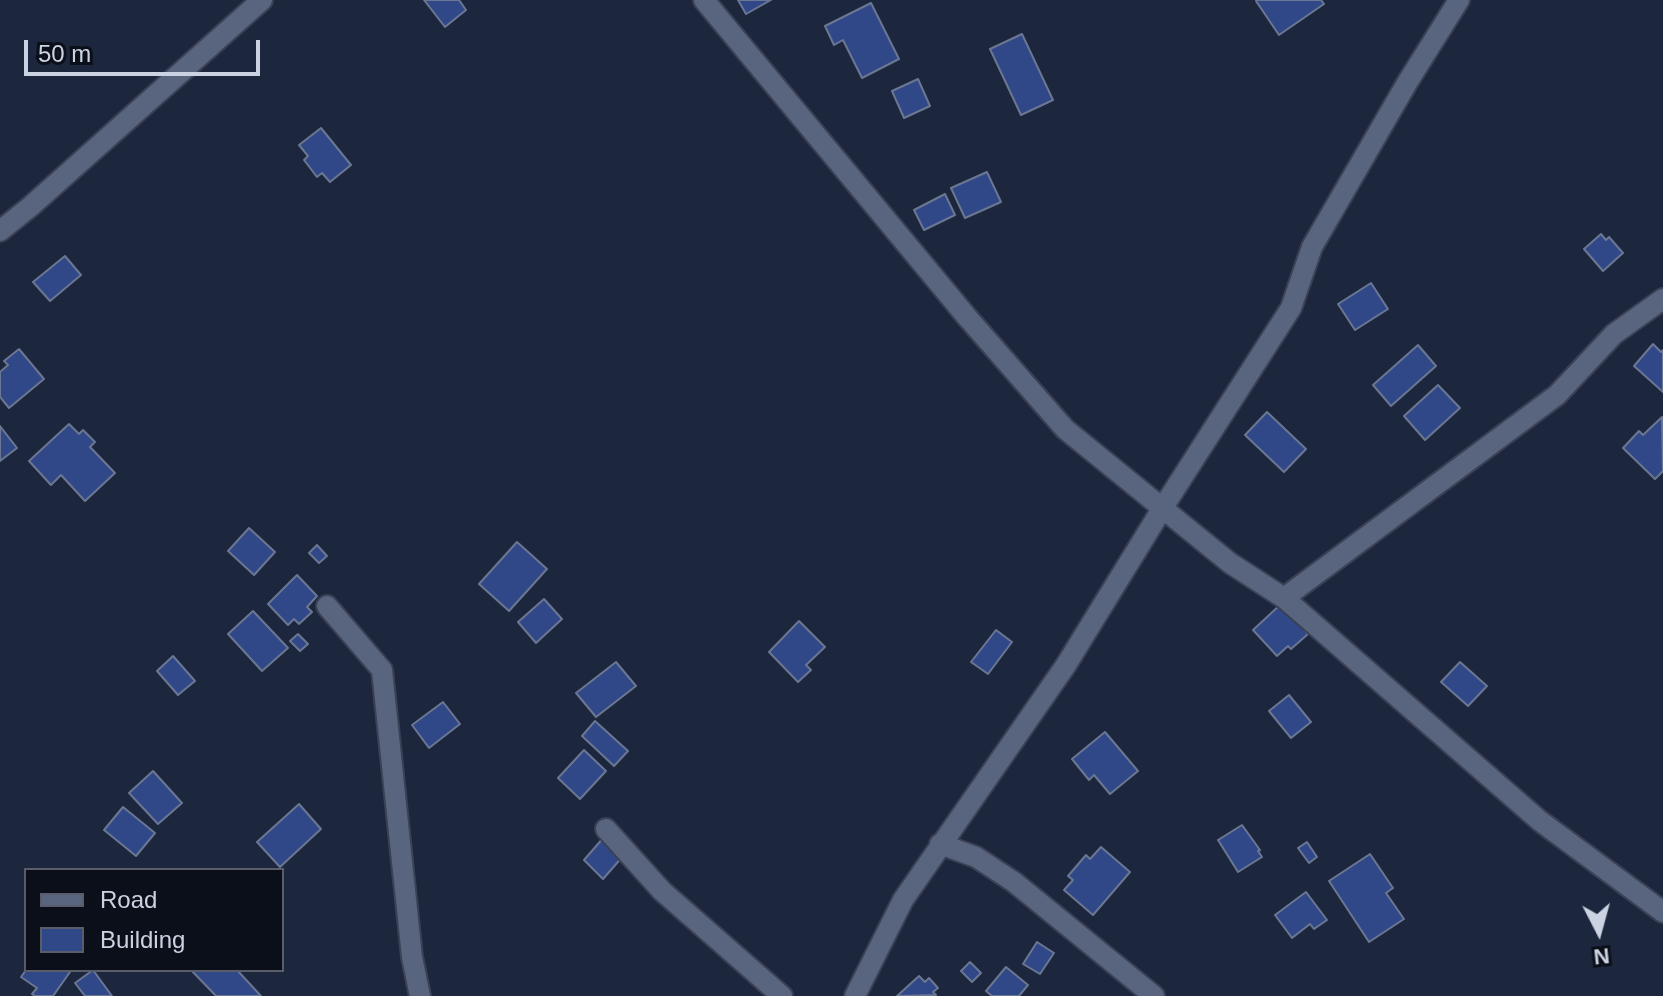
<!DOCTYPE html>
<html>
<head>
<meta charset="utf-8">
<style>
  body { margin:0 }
  #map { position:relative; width:1663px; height:996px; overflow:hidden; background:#1c263c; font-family:Helvetica,sans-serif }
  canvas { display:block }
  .legend { position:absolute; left:24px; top:868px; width:260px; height:104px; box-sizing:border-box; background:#0b0f19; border:2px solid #585d69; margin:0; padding:10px 14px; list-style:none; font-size:24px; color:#cbd2e2 }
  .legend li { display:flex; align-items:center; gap:16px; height:40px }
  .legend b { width:40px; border:2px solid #585d69 }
  .north { position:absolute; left:1559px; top:892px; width:80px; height:80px; -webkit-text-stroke:6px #0b0f19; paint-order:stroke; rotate:174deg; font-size:22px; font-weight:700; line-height:32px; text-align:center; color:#cbd2e2 }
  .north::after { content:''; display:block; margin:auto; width:28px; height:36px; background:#cbd2e2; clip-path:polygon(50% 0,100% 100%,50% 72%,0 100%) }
  .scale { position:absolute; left:24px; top:40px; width:236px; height:36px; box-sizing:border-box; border:4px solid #cbd2e2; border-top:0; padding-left:10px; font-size:24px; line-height:28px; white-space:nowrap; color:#cbd2e2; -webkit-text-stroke:6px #0b0f19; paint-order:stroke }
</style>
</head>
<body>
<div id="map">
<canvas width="1663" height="996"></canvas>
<ul class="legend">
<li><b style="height:10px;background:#59647f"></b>Road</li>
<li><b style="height:22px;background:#304888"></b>Building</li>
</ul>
<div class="north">N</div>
<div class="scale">50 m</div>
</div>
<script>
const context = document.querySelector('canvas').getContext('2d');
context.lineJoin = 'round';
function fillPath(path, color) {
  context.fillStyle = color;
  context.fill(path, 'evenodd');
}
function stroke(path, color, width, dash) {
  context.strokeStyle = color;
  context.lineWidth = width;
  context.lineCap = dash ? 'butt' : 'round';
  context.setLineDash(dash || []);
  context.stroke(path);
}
const building = new Path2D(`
  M 424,0 L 459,0 L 466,10 L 445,27 Z
  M 738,0 L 771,0 L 746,14 Z
  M 1257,0 L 1321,0 L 1324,4 L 1279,35 L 1256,1 Z
  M 871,3 L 899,59 L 862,78 L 843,40 L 834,45 L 825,26 Z
  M 1022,34 L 1053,100 L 1021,115 L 990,49 Z
  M 918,79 L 930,106 L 904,118 L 892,91 Z
  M 321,128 L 351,165 L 330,182 L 322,173 L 317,177 L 304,160 L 308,156 L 299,145 Z
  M 987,172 L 1001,202 L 965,218 L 951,188 Z
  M 945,194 L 955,215 L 924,230 L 914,210 Z
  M 1601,234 L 1606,240 L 1609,237 L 1623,253 L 1603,271 L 1584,249 Z
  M 65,256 L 81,275 L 50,301 L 33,282 Z
  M 1371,283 L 1388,309 L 1355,330 L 1338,304 Z
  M 1653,344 L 1661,352 L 1663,350 L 1663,392 L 1634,366 Z
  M 1418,345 L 1436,366 L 1391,406 L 1373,385 Z
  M 19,349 L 44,379 L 9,408 L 0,397 L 0,372 L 8,365 L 4,361 Z
  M 1438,385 L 1460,408 L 1425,440 L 1404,416 Z
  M 1267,412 L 1306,449 L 1284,472 L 1245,435 Z
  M 1662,417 L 1663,471 L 1655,479 L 1623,448 L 1639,431 L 1643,435 Z
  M 69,424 L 79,434 L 83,430 L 95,442 L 90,447 L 115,473 L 85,501 L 61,475 L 51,485 L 29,461 Z
  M 0,426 L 17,448 L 0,461 Z
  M 249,528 L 275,552 L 254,575 L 228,551 Z
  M 517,542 L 547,569 L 509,611 L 479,584 Z
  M 317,545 L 327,556 L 319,563 L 309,553 Z
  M 297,575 L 317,596 L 307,607 L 312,612 L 299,624 L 294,619 L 288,625 L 268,604 Z
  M 544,599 L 562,619 L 536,643 L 518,622 Z
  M 1281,604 L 1308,634 L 1291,649 L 1288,646 L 1277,656 L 1253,630 Z
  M 253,611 L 288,648 L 262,671 L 228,634 Z
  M 799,621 L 825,647 L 806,665 L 811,670 L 798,682 L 769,652 Z
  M 996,630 L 1012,642 L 988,674 L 971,662 Z
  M 298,634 L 308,644 L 300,651 L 290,641 Z
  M 173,656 L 195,681 L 178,695 L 157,671 Z
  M 616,662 L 636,686 L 596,717 L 576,693 Z
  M 1460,662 L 1487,686 L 1468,706 L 1441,682 Z
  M 1289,695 L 1311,722 L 1291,738 L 1269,711 Z
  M 443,702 L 460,724 L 429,748 L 412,725 Z
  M 595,721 L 628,751 L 614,766 L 582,736 Z
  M 1105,732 L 1138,771 L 1110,794 L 1094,775 L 1089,780 L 1072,759 Z
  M 584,750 L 606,771 L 580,799 L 558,778 Z
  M 153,771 L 182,803 L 158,824 L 129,793 Z
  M 299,804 L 321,829 L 280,867 L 257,842 Z
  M 123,807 L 155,833 L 136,856 L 104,830 Z
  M 1242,825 L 1260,850 L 1258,851 L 1262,857 L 1238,872 L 1218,840 Z
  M 604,837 L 624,855 L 603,879 L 584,860 Z
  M 1307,842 L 1317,857 L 1309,863 L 1298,848 Z
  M 1101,847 L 1130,872 L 1093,915 L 1064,890 L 1073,880 L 1068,876 L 1086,855 L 1090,859 Z
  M 1370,854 L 1393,888 L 1386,893 L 1404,919 L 1369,942 L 1329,881 Z
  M 1306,892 L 1327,920 L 1314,929 L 1310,924 L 1292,938 L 1275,915 Z
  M 1037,942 L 1054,953 L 1040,974 L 1023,964 Z
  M 970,962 L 981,973 L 972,982 L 961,971 Z
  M 1006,967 L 1028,985 L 1019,996 L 992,996 L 986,991 Z
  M 26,970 L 67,970 L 70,972 L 53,996 L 35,996 L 32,994 L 37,988 L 21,977 Z
  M 93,970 L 112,996 L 85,996 L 75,983 Z
  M 191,970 L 237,970 L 261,996 L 216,996 Z
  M 919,976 L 925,982 L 929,978 L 938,988 L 933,992 L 936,995 L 897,996 Z`);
const minor = new Path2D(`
  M 704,0 L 967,317 L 1065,429 L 1230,563 L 1284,598 L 1540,821 L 1663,912
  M 0,231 L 31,206 L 262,0
  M 1284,598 L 1557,395 L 1614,334 L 1663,299
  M 327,606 L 382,670 L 412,957 L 420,996
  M 606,829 L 662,891 L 782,996
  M 940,844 L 976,857 L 1014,882 L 1154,996
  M 855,996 L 903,900 L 1066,665 L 1162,509 L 1291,308 L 1312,247 L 1407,83 L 1459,0`);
fillPath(building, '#304888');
stroke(building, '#6b7792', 2);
stroke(minor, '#3a4155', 24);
stroke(minor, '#59647f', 20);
</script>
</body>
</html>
